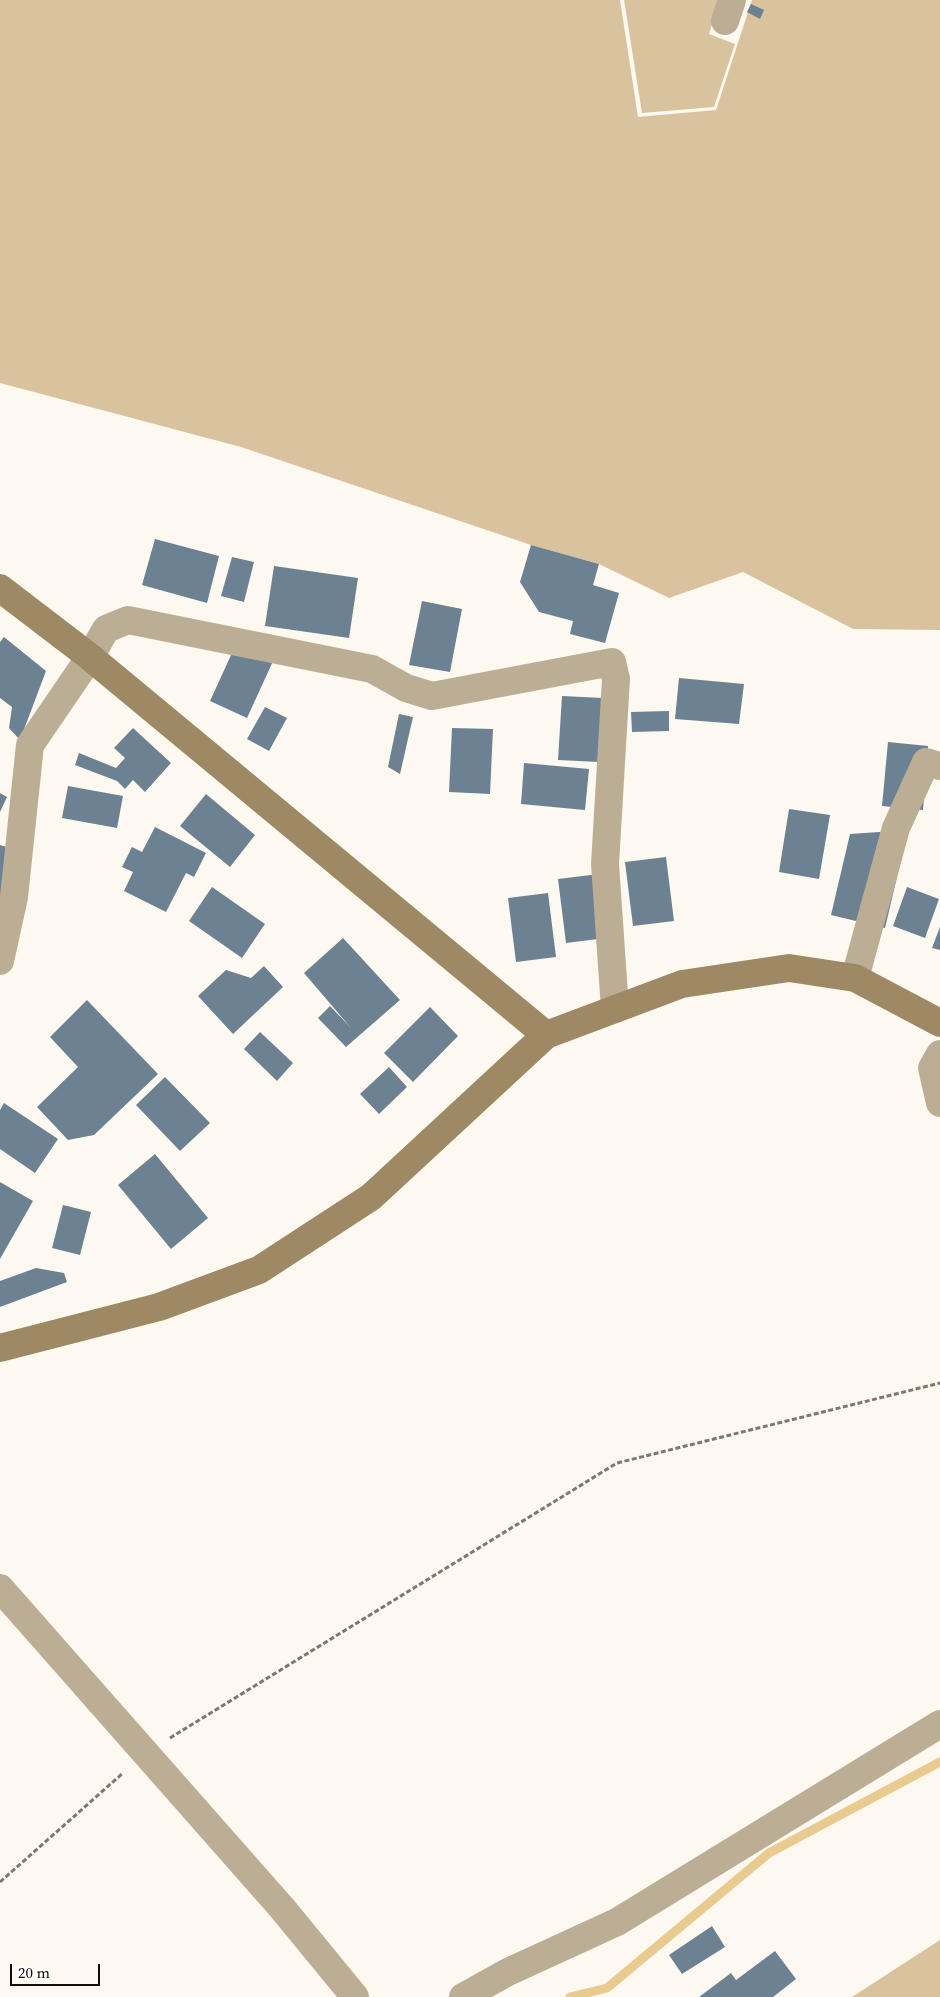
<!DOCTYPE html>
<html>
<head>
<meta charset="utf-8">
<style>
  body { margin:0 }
  #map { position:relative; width:940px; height:1997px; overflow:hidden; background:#fef9f0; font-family:"Source Serif 4",serif }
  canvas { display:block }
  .scale { position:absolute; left:10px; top:1964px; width:90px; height:22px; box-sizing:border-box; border:2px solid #110d06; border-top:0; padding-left:6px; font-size:15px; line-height:18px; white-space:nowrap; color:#110d06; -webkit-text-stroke:4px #fff; paint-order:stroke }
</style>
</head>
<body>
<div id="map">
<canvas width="940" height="1997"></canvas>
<div class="scale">20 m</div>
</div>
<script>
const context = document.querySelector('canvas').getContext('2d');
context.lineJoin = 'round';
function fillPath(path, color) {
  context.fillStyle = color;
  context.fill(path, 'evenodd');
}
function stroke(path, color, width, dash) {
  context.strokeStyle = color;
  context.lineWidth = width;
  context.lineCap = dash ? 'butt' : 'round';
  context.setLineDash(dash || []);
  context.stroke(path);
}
const green = new Path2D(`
  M 0,0 L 620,0 L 638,117 L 716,110 L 752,0 L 940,0 L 940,630 L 853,629 L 743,572 L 669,598 L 599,564 L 531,545 L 241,447 L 0,383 Z
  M 624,0 L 720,0 L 709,34 L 735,44 L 714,107 L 642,113 Z
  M 940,1940 L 940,1997 L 852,1997 Z`);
const stream = new Path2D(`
  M 570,1997 L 607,1988 L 769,1853 L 940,1762`);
const building = new Path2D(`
  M 751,4 L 764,10 L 760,19 L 747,12 Z
  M 155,539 L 219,556 L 207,603 L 142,585 Z
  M 531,545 L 599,564 L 593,585 L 619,593 L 605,643 L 570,634 L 573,621 L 539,612 L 520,582 Z
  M 232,557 L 254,562 L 244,602 L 221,596 Z
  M 274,566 L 358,578 L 349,638 L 265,626 Z
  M 422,601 L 462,609 L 450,672 L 409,665 Z
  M 4,637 L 46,671 L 20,740 L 9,728 L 12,707 L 0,698 L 0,642 Z
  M 237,642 L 274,659 L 247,718 L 210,701 Z
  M 679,678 L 744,684 L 739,724 L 675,719 Z
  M 562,696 L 603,698 L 599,762 L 558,760 Z
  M 265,707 L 287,718 L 269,751 L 247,739 Z
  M 669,711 L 669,731 L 632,732 L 631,712 Z
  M 399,714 L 413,717 L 400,774 L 388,767 Z
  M 133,728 L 171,763 L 145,792 L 133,780 L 125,789 L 117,781 L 75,765 L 79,753 L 116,768 L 125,758 L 114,748 Z
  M 452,728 L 493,729 L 490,794 L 449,792 Z
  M 888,742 L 928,746 L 923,810 L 882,806 Z
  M 524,763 L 589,769 L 585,810 L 521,804 Z
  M 68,786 L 123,796 L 117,828 L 62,818 Z
  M 0,793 L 7,797 L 0,812 Z
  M 206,794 L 255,835 L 230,867 L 180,826 Z
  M 789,809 L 830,815 L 819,879 L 779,872 Z
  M 155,827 L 206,853 L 194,877 L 186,873 L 166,912 L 124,891 L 133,872 L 122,867 L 132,847 L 142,852 Z
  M 908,830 L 885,928 L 831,915 L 850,834 Z
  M 0,845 L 20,851 L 5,896 L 0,895 Z
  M 666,857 L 674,921 L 633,926 L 625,862 Z
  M 599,874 L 606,938 L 566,943 L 558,879 Z
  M 212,887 L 265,924 L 242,958 L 189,921 Z
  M 907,887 L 939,899 L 925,938 L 893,926 Z
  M 548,893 L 556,957 L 516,962 L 508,898 Z
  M 940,927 L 940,950 L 932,948 Z
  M 343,938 L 400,1000 L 346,1047 L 318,1018 L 330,1006 L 351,1028 L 304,973 Z
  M 264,966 L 283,987 L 233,1034 L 198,996 L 226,970 L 251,978 Z
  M 87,1000 L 158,1074 L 94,1135 L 68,1140 L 37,1107 L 78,1067 L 50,1037 Z
  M 430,1007 L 458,1036 L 413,1082 L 384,1053 Z
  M 260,1032 L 293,1063 L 277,1081 L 244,1049 Z
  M 389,1067 L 407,1087 L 379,1114 L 360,1094 Z
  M 165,1077 L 210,1123 L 180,1151 L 136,1105 Z
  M 4,1103 L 58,1139 L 35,1173 L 0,1149 L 0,1110 Z
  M 155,1154 L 208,1218 L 171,1249 L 118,1185 Z
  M 0,1182 L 33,1201 L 0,1259 Z
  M 63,1205 L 91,1212 L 80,1255 L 52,1248 Z
  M 36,1268 L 64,1273 L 67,1282 L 0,1307 L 0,1281 Z
  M 712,1926 L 725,1947 L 682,1974 L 669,1955 Z
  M 775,1951 L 796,1979 L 773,1997 L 699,1997 L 731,1973 L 736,1980 Z`);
const path = new Path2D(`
  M 170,1738 L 617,1463 L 940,1383
  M 0,1882 L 123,1773`);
const street = new Path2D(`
  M 725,21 L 732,0
  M 0,961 L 14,897 L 30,745 L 90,657 L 106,629 L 128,620 L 372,669 L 406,688 L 432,696 L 612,662 L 616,679 L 605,864 L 615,1009
  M 855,978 L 896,828 L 926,762 L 940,766
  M 940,1054 L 932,1068 L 940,1103
  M 0,1588 L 282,1908 L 355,1997
  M 463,1997 L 508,1972 L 617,1922 L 940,1724`);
const secondary = new Path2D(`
  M 0,588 L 90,657 L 546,1035
  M 0,1348 L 159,1307 L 259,1270 L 371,1197 L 546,1035 L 682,984 L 789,968 L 855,978 L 940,1023`);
fillPath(green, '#d8c39e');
stroke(stream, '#e9ca8f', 9);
fillPath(building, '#6c8191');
stroke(path, '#7c776f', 3, [5, 2.5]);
stroke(street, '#bcae95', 28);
stroke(secondary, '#9d8964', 28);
</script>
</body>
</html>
